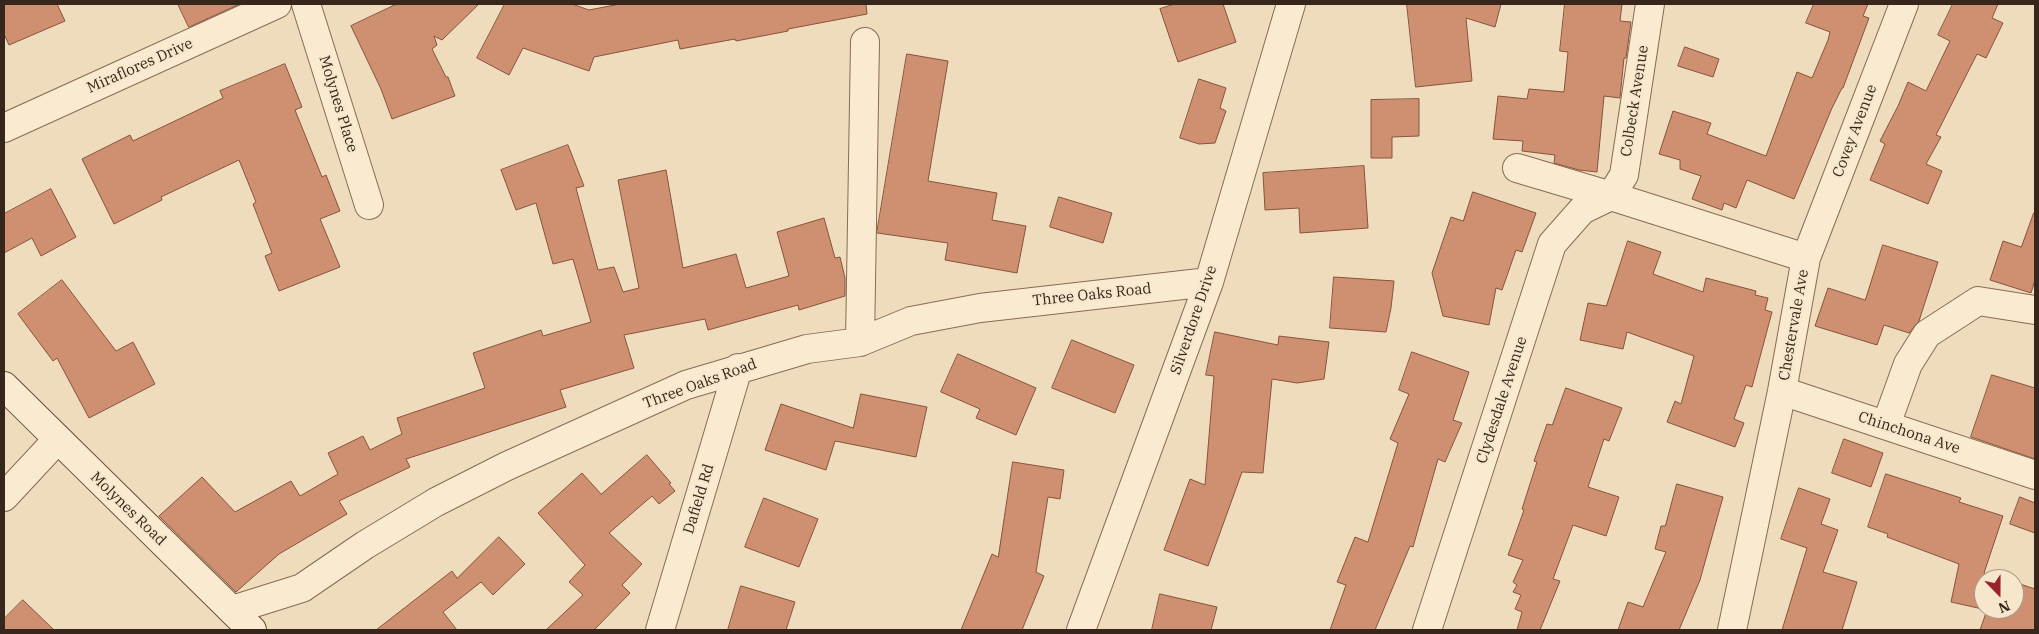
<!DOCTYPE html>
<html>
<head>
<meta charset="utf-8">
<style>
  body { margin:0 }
  #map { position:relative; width:2039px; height:634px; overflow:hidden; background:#efdcbc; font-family:"IBM Plex Serif",serif }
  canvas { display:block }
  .frame { position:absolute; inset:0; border:5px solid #36261b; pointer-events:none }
  .north { position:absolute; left:1974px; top:569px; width:50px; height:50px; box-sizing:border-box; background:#f6e7cc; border:1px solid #a99a85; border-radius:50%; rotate:158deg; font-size:14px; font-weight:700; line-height:20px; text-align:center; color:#36261b }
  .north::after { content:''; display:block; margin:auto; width:18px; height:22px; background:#98232d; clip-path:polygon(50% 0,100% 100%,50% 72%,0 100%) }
</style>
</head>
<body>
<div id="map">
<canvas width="2039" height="634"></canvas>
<div class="frame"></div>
<div class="north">N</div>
</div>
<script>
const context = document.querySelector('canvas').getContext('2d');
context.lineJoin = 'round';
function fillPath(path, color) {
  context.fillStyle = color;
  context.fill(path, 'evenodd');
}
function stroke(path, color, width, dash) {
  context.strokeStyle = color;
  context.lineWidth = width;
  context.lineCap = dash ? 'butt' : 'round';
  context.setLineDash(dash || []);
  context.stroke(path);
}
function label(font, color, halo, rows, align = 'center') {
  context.font = font + ' "IBM Plex Serif",serif';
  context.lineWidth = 4;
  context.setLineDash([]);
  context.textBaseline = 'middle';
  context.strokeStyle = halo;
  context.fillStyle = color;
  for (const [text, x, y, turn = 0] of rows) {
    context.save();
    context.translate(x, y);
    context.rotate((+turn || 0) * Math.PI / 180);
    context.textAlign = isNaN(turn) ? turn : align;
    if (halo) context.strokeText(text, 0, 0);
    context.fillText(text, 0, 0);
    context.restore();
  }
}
const building = new Path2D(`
  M 4,4 L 57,4 L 65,21 L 9,45 L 4,34 Z
  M 178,4 L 240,4 L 189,27 Z
  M 397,4 L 479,4 L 442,40 L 434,36 L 437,45 L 432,49 L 446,77 L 448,77 L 455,96 L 392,119 L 381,89 L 351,26 Z
  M 505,4 L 572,4 L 589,10 L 620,4 L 866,4 L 867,14 L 788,29 L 788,31 L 736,41 L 735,39 L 680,49 L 678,40 L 594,57 L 589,71 L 523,48 L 509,75 L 477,58 Z
  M 1175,4 L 1223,4 L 1236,42 L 1178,62 L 1160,9 Z
  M 1407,4 L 1501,4 L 1495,27 L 1466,18 L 1472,81 L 1416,87 Z
  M 1565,4 L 1622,4 L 1620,21 L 1631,22 L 1626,58 L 1624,58 L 1620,98 L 1604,96 L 1597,172 L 1579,170 L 1554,163 L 1555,155 L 1522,151 L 1523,141 L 1493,139 L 1498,96 L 1527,99 L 1529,89 L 1564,92 L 1568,52 L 1560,51 Z
  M 1814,4 L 1868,4 L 1863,16 L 1869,18 L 1843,88 L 1842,88 L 1832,108 L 1794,199 L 1747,180 L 1736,208 L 1724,203 L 1722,210 L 1692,199 L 1701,176 L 1680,169 L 1680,160 L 1659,154 L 1673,111 L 1711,123 L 1707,134 L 1766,156 L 1797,72 L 1812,78 L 1828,40 L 1830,32 L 1806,23 Z
  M 1953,4 L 1998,4 L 1992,18 L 2003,23 L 1986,58 L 1977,54 L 1936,135 L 1941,137 L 1926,164 L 1942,171 L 1928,204 L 1870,180 L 1885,144 L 1880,141 L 1898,106 L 1908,82 L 1926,91 L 1950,41 L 1938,35 Z
  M 1685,47 L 1719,59 L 1713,77 L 1678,66 Z
  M 907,54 L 948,61 L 928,181 L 997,193 L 992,220 L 1026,226 L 1017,273 L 945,260 L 948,243 L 877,233 Z
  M 285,64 L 302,107 L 295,110 L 322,177 L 326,175 L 340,211 L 320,219 L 340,267 L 279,291 L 265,256 L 272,253 L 253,204 L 256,202 L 239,160 L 161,197 L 162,200 L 114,224 L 82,159 L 130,135 L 133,141 L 223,98 L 220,91 Z
  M 1199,79 L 1226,88 L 1220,108 L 1226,111 L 1215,143 L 1199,144 L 1180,138 Z
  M 1419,99 L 1419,136 L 1392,137 L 1392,158 L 1371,158 L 1371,100 Z
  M 568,145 L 584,186 L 576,188 L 598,270 L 614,267 L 623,292 L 639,288 L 618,180 L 666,170 L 683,268 L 736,254 L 746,288 L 789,276 L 777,232 L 824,218 L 835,258 L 840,257 L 845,278 L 845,296 L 799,310 L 798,305 L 708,330 L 705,319 L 624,335 L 634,368 L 560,390 L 566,407 L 406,459 L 410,467 L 339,501 L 347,514 L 279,554 L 236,592 L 159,516 L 202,477 L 235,512 L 291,481 L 300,496 L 338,474 L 328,453 L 363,436 L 370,450 L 402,434 L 397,418 L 485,388 L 473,353 L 541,330 L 543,336 L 591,322 L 573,259 L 553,264 L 536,203 L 516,210 L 501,170 Z
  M 1364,166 L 1368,228 L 1300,233 L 1299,208 L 1265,210 L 1263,173 Z
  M 51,189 L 76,237 L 41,256 L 32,238 L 4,253 L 4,214 Z
  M 1473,192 L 1536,213 L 1522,252 L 1516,250 L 1502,290 L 1496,288 L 1489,325 L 1443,316 L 1432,273 L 1451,217 L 1463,221 Z
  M 1059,197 L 1112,213 L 1103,243 L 1050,227 Z
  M 2034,213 L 2035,213 L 2035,280 L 2031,293 L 1990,280 L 2003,241 L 2021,247 Z
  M 1628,241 L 1661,252 L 1653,274 L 1703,292 L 1706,278 L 1756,291 L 1755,295 L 1768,298 L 1765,310 L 1772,312 L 1752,387 L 1746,385 L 1734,419 L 1744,423 L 1735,447 L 1667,422 L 1675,401 L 1681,404 L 1694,356 L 1627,332 L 1623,349 L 1580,340 L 1588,303 L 1606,306 Z
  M 1883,245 L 1938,262 L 1919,321 L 1909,333 L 1884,325 L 1877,345 L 1815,326 L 1828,288 L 1865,300 Z
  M 1334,277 L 1394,281 L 1391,308 L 1386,332 L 1330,328 Z
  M 62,280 L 116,351 L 133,342 L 155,384 L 89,418 L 57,358 L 53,361 L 18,314 Z
  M 1215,332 L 1278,345 L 1279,336 L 1329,342 L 1324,379 L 1297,383 L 1272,379 L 1263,473 L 1242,472 L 1208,566 L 1164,550 L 1190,479 L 1205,485 L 1214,376 L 1206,375 Z
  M 1072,340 L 1134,365 L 1115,413 L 1052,388 Z
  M 1412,352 L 1469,372 L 1453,420 L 1462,423 L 1445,462 L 1438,459 L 1413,547 L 1410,546 L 1375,630 L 1330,630 L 1346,585 L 1337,582 L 1355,537 L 1368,542 L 1398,443 L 1390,439 L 1409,394 L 1399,390 Z
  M 958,354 L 1036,388 L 1016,435 L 976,418 L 980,409 L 941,392 Z
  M 1992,375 L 2035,388 L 2035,459 L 1971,437 Z
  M 1566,388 L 1622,408 L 1609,441 L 1604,439 L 1588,487 L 1619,497 L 1606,536 L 1573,525 L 1553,579 L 1560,581 L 1540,630 L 1517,630 L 1522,612 L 1515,609 L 1521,595 L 1513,592 L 1517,585 L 1513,582 L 1523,560 L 1508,555 L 1524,510 L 1522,509 L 1537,462 L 1534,461 L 1547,424 L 1552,425 Z
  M 861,394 L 927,407 L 916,457 L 835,441 L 826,470 L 765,450 L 781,404 L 853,428 Z
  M 1844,439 L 1883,453 L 1871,487 L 1832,473 Z
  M 647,455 L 671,483 L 669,484 L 675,491 L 659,504 L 652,496 L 609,533 L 642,564 L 622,585 L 630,593 L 594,630 L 546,630 L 583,595 L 569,582 L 585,565 L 538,513 L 582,473 L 601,494 Z
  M 1013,462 L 1064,470 L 1060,499 L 1048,497 L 1036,572 L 1044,576 L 1022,630 L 961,630 L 992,554 L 998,557 Z
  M 1886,474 L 1961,498 L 1959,502 L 2003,516 L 1984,573 L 2004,579 L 1984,579 L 1984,609 L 2014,609 L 2014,582 L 2035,589 L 2035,630 L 1980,630 L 1987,610 L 1951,602 L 1959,564 L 1887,537 L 1888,534 L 1868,527 Z
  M 1677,484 L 1723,497 L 1700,580 L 1679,630 L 1618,630 L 1628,602 L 1643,607 L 1666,552 L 1655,549 L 1661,526 L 1665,526 Z
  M 1799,488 L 1830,499 L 1821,524 L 1838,530 L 1823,572 L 1857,582 L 1842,630 L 1782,630 L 1807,548 L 1781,539 Z
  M 2020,497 L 2035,503 L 2035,533 L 2010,524 Z
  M 764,498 L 818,519 L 799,567 L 745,547 Z
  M 499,537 L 525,564 L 493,595 L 481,582 L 443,612 L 457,630 L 376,630 L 452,571 L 457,578 Z
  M 741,586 L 795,602 L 786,630 L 728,630 Z
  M 1160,594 L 1217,607 L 1211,630 L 1152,630 Z
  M 23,600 L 54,630 L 4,630 L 4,619 Z`);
const minor = new Path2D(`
  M 306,4 L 369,205
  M 4,128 L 277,4
  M 1517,168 L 1611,196 L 1806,258
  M 860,342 L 865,42
  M 1782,391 L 2035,475
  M 1886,425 L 1908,364 L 1927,334 L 1978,301 L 2035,310
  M 4,497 L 57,440
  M 232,610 L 302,588 L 365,545 L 436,502 L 507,466 L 686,385 L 807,349 L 860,342 L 911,321 L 980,308 L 1209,282
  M 660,630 L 738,368
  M 1081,630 L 1209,282 L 1291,4
  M 1427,630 L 1552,244 L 1582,210 L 1611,196 L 1624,175 L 1650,4
  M 1732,630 L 1782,391 L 1806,258 L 1904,4`);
const secondary = new Path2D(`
  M 4,386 L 252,630`);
const streetNames = [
  ["Miraflores Drive",140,66,-24],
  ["Colbeck Avenue",1635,101,-81],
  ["Molynes Place",338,104,73],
  ["Covey Avenue",1855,131,-69],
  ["Three Oaks Road",1092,295,-6],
  ["Silverdore Drive",1194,320,-71],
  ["Chestervale Ave",1794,325,-80],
  ["Three Oaks Road",700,384,-20],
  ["Clydesdale Avenue",1502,400,-72],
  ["Chinchona Ave",1909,433,18],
  ["Dafield Rd",699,499,-73],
  ["Molynes Road",128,509,44]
];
fillPath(building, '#cf9071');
stroke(building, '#87533a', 1);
stroke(minor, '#876c55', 30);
stroke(secondary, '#684d39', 30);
stroke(minor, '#faeacf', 28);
stroke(secondary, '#faeacf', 28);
label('15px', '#36261b', '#f6e7cc', streetNames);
</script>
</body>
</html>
